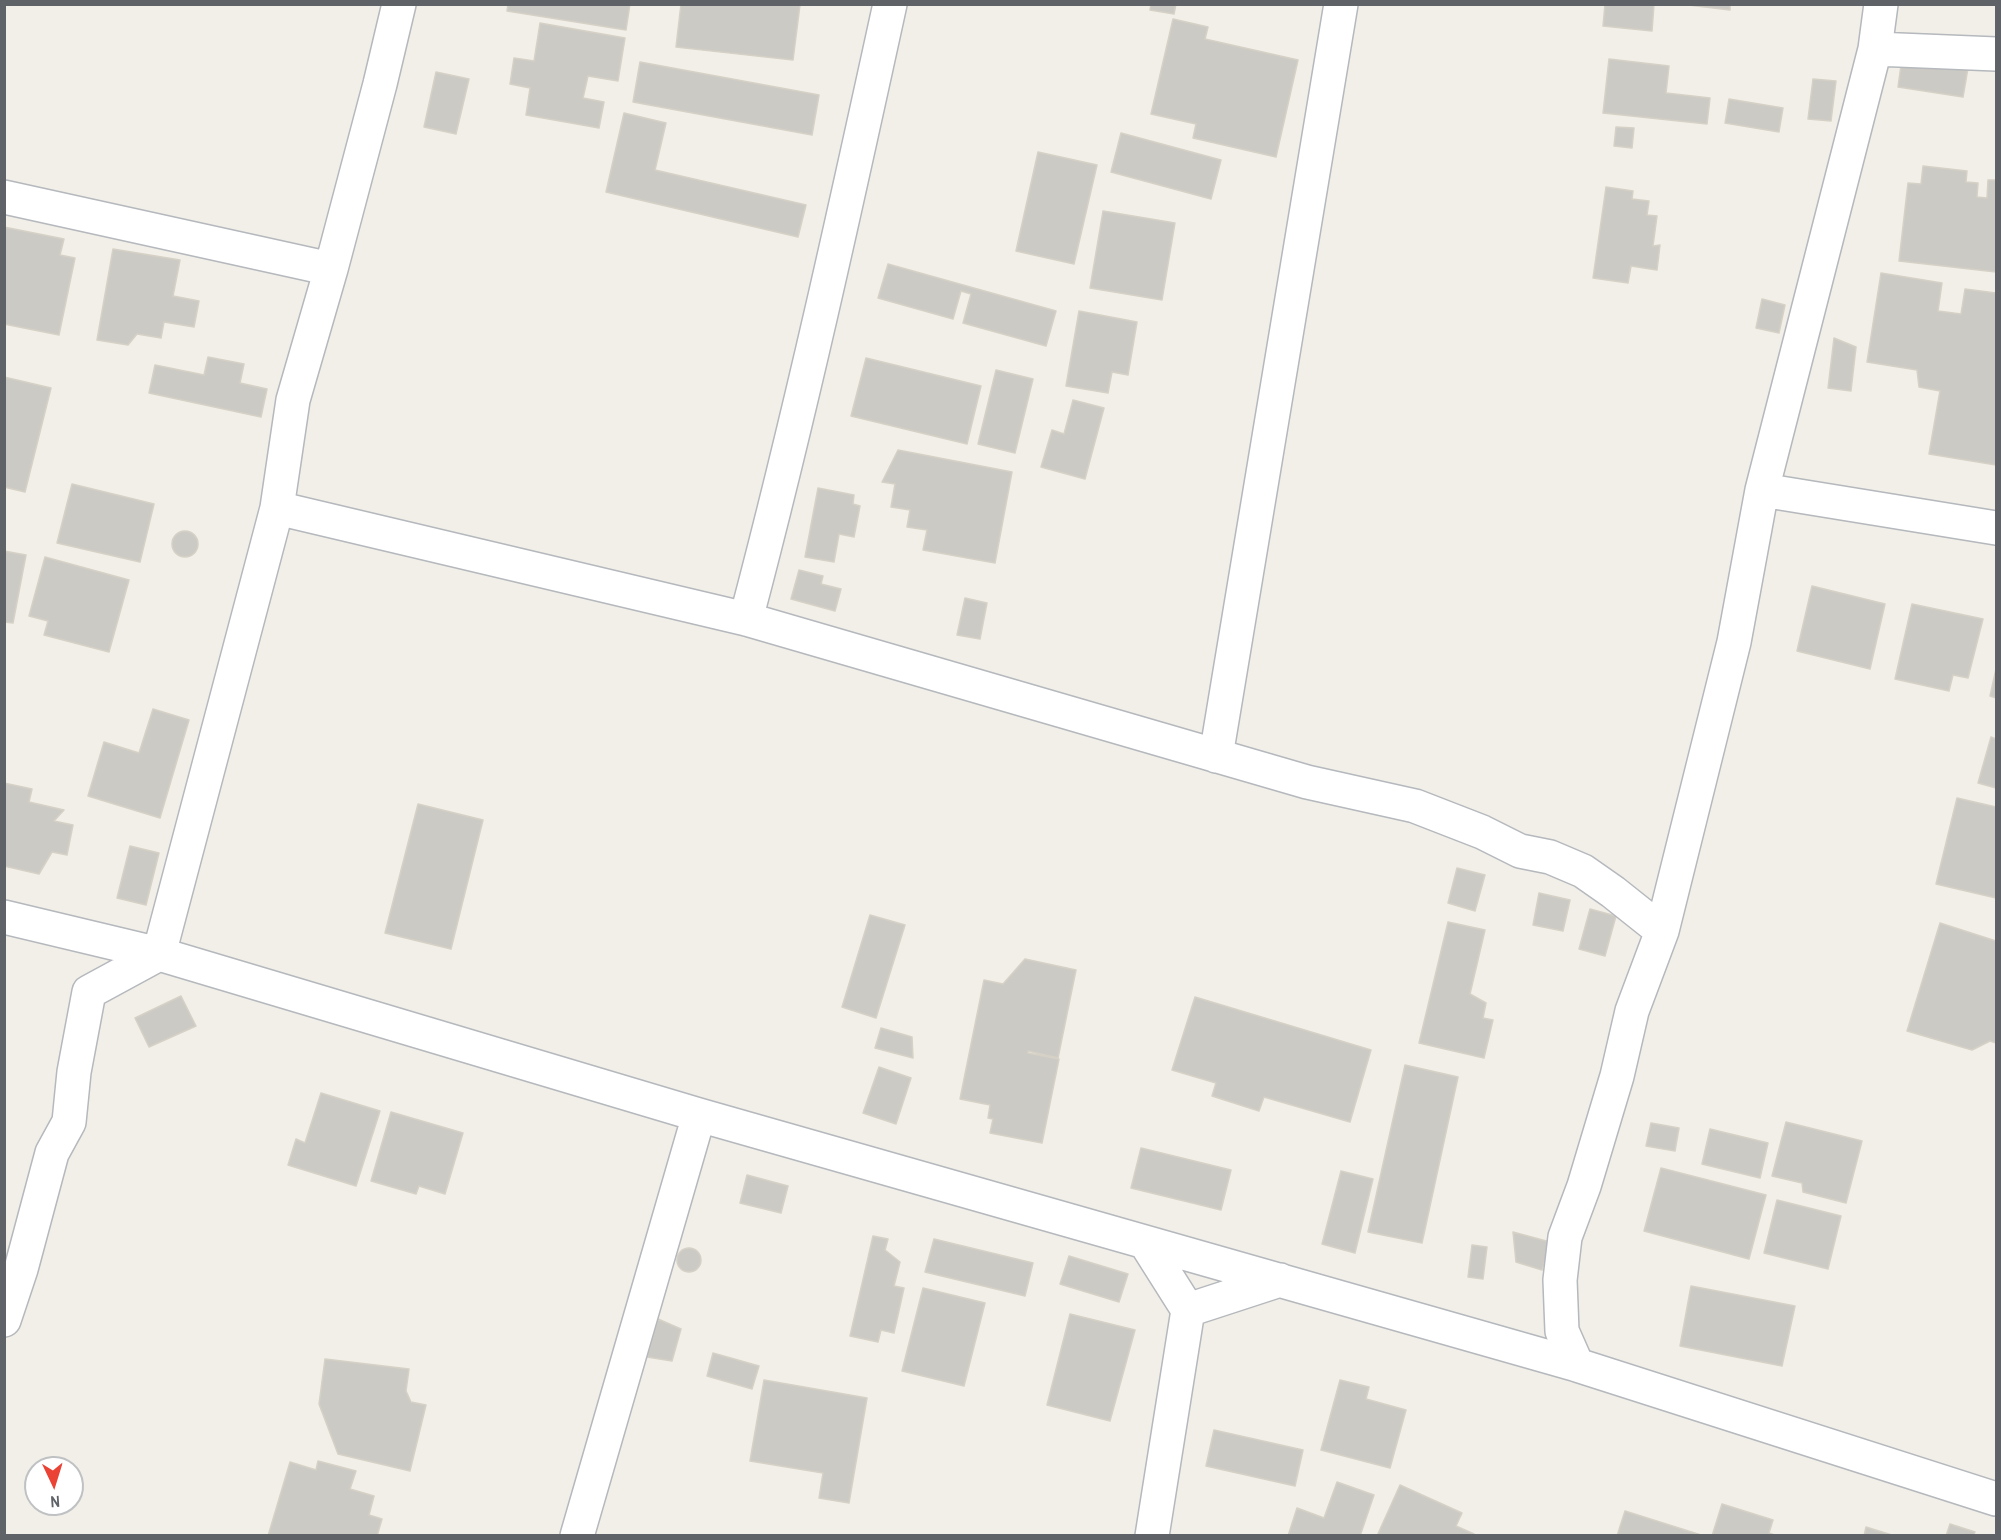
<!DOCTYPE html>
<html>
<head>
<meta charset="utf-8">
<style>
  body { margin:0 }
  #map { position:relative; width:2001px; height:1540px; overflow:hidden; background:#f1efe8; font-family:"Archivo Narrow",sans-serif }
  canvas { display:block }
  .frame { position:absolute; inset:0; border:6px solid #5f6368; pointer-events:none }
  .north { position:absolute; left:24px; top:1456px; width:60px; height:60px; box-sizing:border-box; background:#fff; border:2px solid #bfc1c3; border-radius:50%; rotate:176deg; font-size:16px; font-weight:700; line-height:24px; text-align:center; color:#5f6368 }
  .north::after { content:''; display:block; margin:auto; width:21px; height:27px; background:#ea4335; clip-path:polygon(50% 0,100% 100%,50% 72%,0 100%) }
</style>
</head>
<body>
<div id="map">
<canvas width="2001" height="1540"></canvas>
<div class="frame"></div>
<div class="north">N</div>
</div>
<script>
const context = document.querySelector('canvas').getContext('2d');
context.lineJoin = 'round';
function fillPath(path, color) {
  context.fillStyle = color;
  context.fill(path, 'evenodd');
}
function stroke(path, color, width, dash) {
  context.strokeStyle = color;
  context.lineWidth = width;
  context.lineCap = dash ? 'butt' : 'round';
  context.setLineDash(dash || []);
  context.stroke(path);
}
const building = new Path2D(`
  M 508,4 L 630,4 L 626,30 L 507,11 Z
  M 681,4 L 800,5 L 793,60 L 676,47 Z
  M 1151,4 L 1176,4 L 1174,14 L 1150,10 Z
  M 1605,4 L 1654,4 L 1652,31 L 1603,26 Z
  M 1680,4 L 1730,4 L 1730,10 Z
  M 1173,19 L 1208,27 L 1205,39 L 1298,60 L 1276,157 L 1193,138 L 1196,124 L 1151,114 Z
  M 540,23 L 625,38 L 618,81 L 588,76 L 583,98 L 604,102 L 599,128 L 526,115 L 530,88 L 510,84 L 514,58 L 534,61 Z
  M 1902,58 L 1968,68 L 1963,97 L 1898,87 Z
  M 1609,59 L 1669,66 L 1666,93 L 1710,98 L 1707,124 L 1603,113 Z
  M 640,62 L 819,95 L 812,135 L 633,102 Z
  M 436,72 L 469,79 L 456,134 L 424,127 Z
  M 1813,79 L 1836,81 L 1831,121 L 1808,119 Z
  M 1729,99 L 1783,108 L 1779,132 L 1725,123 Z
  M 624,113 L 666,123 L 655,170 L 806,205 L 798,237 L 606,192 Z
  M 1616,127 L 1634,128 L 1632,148 L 1614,146 Z
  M 1121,133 L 1221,160 L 1211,199 L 1111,172 Z
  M 1038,152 L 1097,165 L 1074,264 L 1016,251 Z
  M 1923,166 L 1967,171 L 1966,182 L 1978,183 L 1977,197 L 1987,198 L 1988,180 L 1996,180 L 1996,272 L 1899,261 L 1908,183 L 1921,184 Z
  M 1606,187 L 1633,191 L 1632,199 L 1649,201 L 1647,215 L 1657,216 L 1653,246 L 1660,245 L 1657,270 L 1631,266 L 1628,283 L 1593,278 Z
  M 1103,211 L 1175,223 L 1162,300 L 1090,288 Z
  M 4,227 L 64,239 L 60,255 L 75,258 L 59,335 L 4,324 Z
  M 113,249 L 180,260 L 173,296 L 199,301 L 194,327 L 164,322 L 161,338 L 137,334 L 128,345 L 97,340 Z
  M 888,264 L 1056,311 L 1046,346 L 963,323 L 971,294 L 961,291 L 953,319 L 878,298 Z
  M 1881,273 L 1942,283 L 1938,311 L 1961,314 L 1965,289 L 1996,293 L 1996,465 L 1929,454 L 1940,391 L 1919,387 L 1917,370 L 1867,362 Z
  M 1762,299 L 1785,305 L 1779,333 L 1756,328 Z
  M 1079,311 L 1137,322 L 1128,375 L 1112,372 L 1108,393 L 1066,386 Z
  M 1834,338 L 1856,347 L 1851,391 L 1828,388 Z
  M 208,357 L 244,364 L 240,383 L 267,389 L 261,417 L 149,393 L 155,365 L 204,375 Z
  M 866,358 L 981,386 L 967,444 L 851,416 Z
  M 996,370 L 1033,379 L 1015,453 L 978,444 Z
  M 4,377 L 51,388 L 25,492 L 4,487 Z
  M 1073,400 L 1104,408 L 1085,479 L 1041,467 L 1052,430 L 1064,434 Z
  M 898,450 L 1012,472 L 995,563 L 923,550 L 927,530 L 907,527 L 910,510 L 891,507 L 895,484 L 882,482 Z
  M 72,484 L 154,504 L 140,562 L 57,543 Z
  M 818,488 L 854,495 L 853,504 L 860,506 L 854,537 L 839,534 L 834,562 L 805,557 Z
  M172 544a13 13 0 1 1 26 0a13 13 0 1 1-26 0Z
  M 4,551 L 26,555 L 13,623 L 4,622 Z
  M 45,557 L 129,580 L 109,652 L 44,635 L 48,621 L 29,616 Z
  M 799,570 L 823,576 L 821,584 L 841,589 L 835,611 L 791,599 Z
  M 1812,586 L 1885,604 L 1870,669 L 1797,651 Z
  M 965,598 L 987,603 L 980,639 L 957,635 Z
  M 1912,604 L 1983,619 L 1968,678 L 1953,675 L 1949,691 L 1895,679 Z
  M 1996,669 L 1996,698 L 1990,696 Z
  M 153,709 L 189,720 L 160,818 L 88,796 L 104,742 L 139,753 Z
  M 1991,737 L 1996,739 L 1996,788 L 1978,783 Z
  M 4,783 L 32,789 L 29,802 L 64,810 L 54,821 L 73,825 L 67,855 L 52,852 L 39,874 L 4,866 Z
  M 1957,798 L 1996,807 L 1996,898 L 1936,884 Z
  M 418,804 L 483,820 L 451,949 L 385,933 Z
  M 130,846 L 159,853 L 146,905 L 117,898 Z
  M 1457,868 L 1485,875 L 1475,911 L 1448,903 Z
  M 1539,893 L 1570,900 L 1563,931 L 1533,925 Z
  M 1590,909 L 1616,916 L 1605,956 L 1579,949 Z
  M 870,915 L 905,925 L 876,1018 L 842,1007 Z
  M 1448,922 L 1485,930 L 1470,994 L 1486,1003 L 1483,1018 L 1493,1020 L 1484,1058 L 1419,1043 Z
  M 1940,923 L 1996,941 L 1996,1043 L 1990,1041 L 1972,1050 L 1907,1031 Z
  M 1025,959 L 1076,970 L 1058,1058 L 1028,1051 L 1028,1053 L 1059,1059 L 1042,1143 L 990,1133 L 993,1119 L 988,1118 L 990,1105 L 960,1099 L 984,980 L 1003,984 Z
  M 181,996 L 196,1026 L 149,1047 L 135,1018 Z
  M 1195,997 L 1371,1050 L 1350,1122 L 1264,1097 L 1259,1111 L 1212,1096 L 1216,1083 L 1172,1070 Z
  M 881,1028 L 912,1037 L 913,1058 L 875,1048 Z
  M 1405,1065 L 1458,1077 L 1422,1243 L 1368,1232 Z
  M 879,1067 L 911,1078 L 896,1124 L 863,1113 Z
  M 321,1093 L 380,1111 L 356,1186 L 288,1165 L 296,1139 L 305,1143 Z
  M 391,1112 L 463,1133 L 445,1194 L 419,1186 L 416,1194 L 371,1181 Z
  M 1786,1122 L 1862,1141 L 1846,1203 L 1803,1192 L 1802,1183 L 1772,1176 Z
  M 1651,1123 L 1679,1128 L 1675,1151 L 1646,1146 Z
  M 1710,1129 L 1768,1143 L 1760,1178 L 1702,1164 Z
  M 1141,1148 L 1231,1170 L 1221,1210 L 1131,1188 Z
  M 1661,1168 L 1766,1195 L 1749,1259 L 1644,1231 Z
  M 1341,1171 L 1373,1179 L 1355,1253 L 1322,1244 Z
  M 747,1175 L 788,1186 L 781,1213 L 740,1203 Z
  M 1777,1200 L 1841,1216 L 1828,1269 L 1764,1253 Z
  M 1513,1232 L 1550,1242 L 1542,1270 L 1516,1262 Z
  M 873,1236 L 888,1239 L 885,1250 L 900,1262 L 894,1286 L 904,1288 L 894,1333 L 881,1330 L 878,1342 L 850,1336 Z
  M 934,1239 L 1033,1263 L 1025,1296 L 925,1272 Z
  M 1472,1245 L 1487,1247 L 1483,1279 L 1468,1277 Z
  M677 1260a12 12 0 1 1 24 0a12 12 0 1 1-24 0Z
  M 1069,1256 L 1128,1274 L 1119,1302 L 1060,1284 Z
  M 1691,1286 L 1795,1306 L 1782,1366 L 1680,1346 Z
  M 923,1288 L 985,1303 L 964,1386 L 902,1371 Z
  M 1070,1314 L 1135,1330 L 1110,1421 L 1047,1405 Z
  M 658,1319 L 681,1329 L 672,1361 L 647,1357 Z
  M 713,1353 L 759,1366 L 752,1389 L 707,1376 Z
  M 325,1359 L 409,1369 L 406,1391 L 411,1402 L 426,1405 L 410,1471 L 338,1454 L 319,1404 Z
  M 764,1380 L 867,1398 L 849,1503 L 819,1498 L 823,1473 L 750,1461 Z
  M 1340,1380 L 1369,1387 L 1366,1399 L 1406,1410 L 1390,1468 L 1321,1450 Z
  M 1214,1430 L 1303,1450 L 1295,1486 L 1206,1466 Z
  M 318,1461 L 356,1471 L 350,1489 L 374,1496 L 369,1515 L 382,1519 L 377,1536 L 268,1536 L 290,1462 L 316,1470 Z
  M 1337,1482 L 1374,1495 L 1360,1536 L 1288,1536 L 1297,1508 L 1324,1518 Z
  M 1400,1485 L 1462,1513 L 1456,1526 L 1474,1534 L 1473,1536 L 1377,1536 Z
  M 1722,1504 L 1773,1520 L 1769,1533 L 1777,1536 L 1712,1536 Z
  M 1625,1511 L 1701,1535 L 1701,1536 L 1617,1536 Z
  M 1950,1524 L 1975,1532 L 1973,1536 L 1946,1536 Z
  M 1866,1527 L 1895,1536 L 1864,1536 Z`);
const minor = new Path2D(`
  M 1875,49 L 1996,54
  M 4,197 L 331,269
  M 1762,490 L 1996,528
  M 277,508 L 746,619 L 1307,782 L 1415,806 L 1482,832 L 1520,851 L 1550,857 L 1583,871 L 1613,892 L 1662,931
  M 746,619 C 800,415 845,210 890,4
  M 1216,756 L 1341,4
  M 4,917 L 159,954 L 699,1115 L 1577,1365 L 1996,1499
  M 1145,1242 L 1188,1310
  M 4,1320 L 21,1269 L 52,1153 L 69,1122 L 74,1072 L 89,992 L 159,954 L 277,508 L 293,400 L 331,269 L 380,84 L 399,4
  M 1577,1365 L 1562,1331 L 1560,1280 L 1565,1237 L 1584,1186 L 1617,1076 L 1632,1011 L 1662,931 L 1734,642 L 1762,490 L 1875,49 L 1881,4
  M 577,1536 L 699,1115
  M 1152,1536 L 1188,1310 L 1280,1280`);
fillPath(building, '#cccac5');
stroke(building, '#d6d1c6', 1.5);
stroke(minor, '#b5b8bc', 36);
stroke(minor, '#fff', 33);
</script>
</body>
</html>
